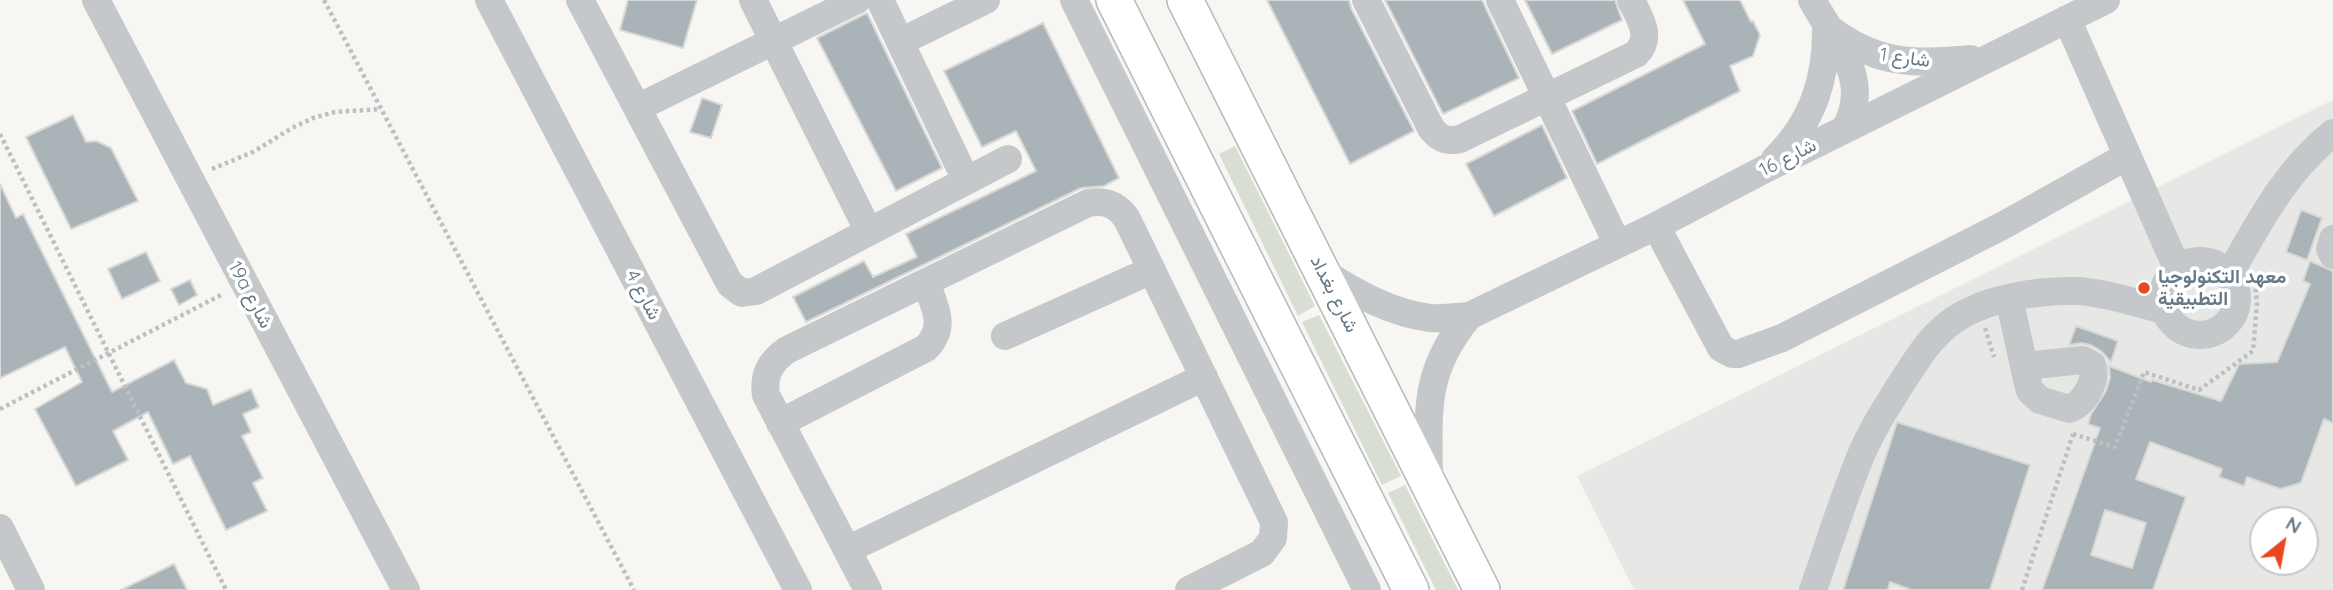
<!DOCTYPE html>
<html>
<head>
<meta charset="utf-8">
<style>
  body { margin:0 }
  #map { position:relative; width:2333px; height:590px; overflow:hidden; background:#f7f6f3; font-family:Quicksand,sans-serif }
  canvas { display:block }
  .north { position:absolute; left:2249px; top:506px; width:70px; height:70px; box-sizing:border-box; background:#fff; border:2px solid #c1c9ce; border-radius:50%; rotate:31deg; font-size:19px; font-weight:700; line-height:28px; text-align:center; color:#647885 }
  .north::after { content:''; display:block; margin:auto; width:24px; height:32px; background:#eb461f; clip-path:polygon(50% 0,100% 100%,50% 72%,0 100%) }
</style>
</head>
<body>
<div id="map">
<canvas width="2333" height="590"></canvas>
<div class="north">N</div>
</div>
<script>
const context = document.querySelector('canvas').getContext('2d');
context.lineJoin = 'round';
function fillPath(path, color) {
  context.fillStyle = color;
  context.fill(path, 'evenodd');
}
function stroke(path, color, width, dash) {
  context.strokeStyle = color;
  context.lineWidth = width;
  context.lineCap = dash ? 'butt' : 'round';
  context.setLineDash(dash || []);
  context.stroke(path);
}
function label(font, color, halo, rows, align = 'center') {
  context.font = font + ' Quicksand,Vazirmatn,sans-serif';
  context.lineWidth = 7;
  context.setLineDash([]);
  context.textBaseline = 'middle';
  context.strokeStyle = halo;
  context.fillStyle = color;
  for (const [text, x, y, turn = 0] of rows) {
    context.save();
    context.translate(x, y);
    context.rotate((+turn || 0) * Math.PI / 180);
    context.textAlign = isNaN(turn) ? turn : align;
    if (halo) context.strokeText(text, 0, 0);
    context.fillText(text, 0, 0);
    context.restore();
  }
}
const built = new Path2D(`
  M 2333,100 L 2333,590 L 1634,590 L 1577,476 ZM 2263,520 L 2305,520 L 2305,562 L 2263,562 Z`);
const green = new Path2D(`
  M 1235,146 L 1315,306 L 1298,316 L 1219,154 Z
  M 1319,315 L 1401,476 L 1382,485 L 1302,322 Z
  M 1405,485 L 1458,590 L 1436,590 L 1388,493 Z`);
const building = new Path2D(`
  M 628,0 L 697,0 L 683,48 L 620,30 Z
  M 1267,0 L 1349,0 L 1351,8 L 1414,131 L 1350,164 Z
  M 1385,0 L 1482,0 L 1519,78 L 1443,114 Z
  M 1525,0 L 1615,0 L 1622,20 L 1552,54 Z
  M 1683,0 L 1740,0 L 1751,22 L 1753,21 L 1760,35 L 1753,56 L 1730,66 L 1740,91 L 1597,164 L 1572,111 L 1705,44 Z
  M 867,13 L 942,168 L 896,191 L 817,38 Z
  M 1043,23 L 1119,178 L 1104,186 L 1081,188 L 806,322 L 793,297 L 864,261 L 873,277 L 917,257 L 906,234 L 1036,171 L 1016,131 L 982,147 L 944,71 Z
  M 702,98 L 722,105 L 711,138 L 690,132 Z
  M 73,115 L 86,142 L 96,141 L 111,148 L 138,201 L 71,229 L 26,137 Z
  M 1542,125 L 1567,178 L 1494,216 L 1466,164 Z
  M 0,184 L 16,218 L 23,214 L 112,392 L 174,360 L 186,383 L 207,389 L 213,405 L 251,389 L 259,407 L 243,414 L 251,432 L 242,436 L 263,478 L 253,483 L 267,511 L 226,530 L 190,456 L 173,464 L 148,412 L 113,431 L 128,460 L 76,486 L 35,409 L 82,382 L 65,347 L 0,378 Z
  M 2301,210 L 2322,218 L 2307,260 L 2286,252 Z
  M 146,252 L 160,281 L 122,299 L 108,269 Z
  M 2310,261 L 2333,271 L 2333,423 L 2324,419 L 2301,483 L 2280,489 L 2247,477 L 2244,486 L 2219,477 L 2222,469 L 2150,442 L 2136,479 L 2186,497 L 2153,590 L 2042,590 L 2100,428 L 2088,424 L 2091,414 L 2106,391 L 2110,378 L 2109,366 L 2151,382 L 2152,380 L 2221,401 L 2239,364 L 2277,362 L 2310,284 L 2303,281 ZM 2105,510 L 2146,523 L 2132,568 L 2091,555 Z
  M 190,280 L 197,295 L 179,305 L 171,289 Z
  M 2076,326 L 2118,341 L 2111,362 L 2101,351 L 2091,345 L 2081,343 L 2069,345 Z
  M 1897,422 L 2030,465 L 1990,590 L 1911,590 L 1890,582 L 1888,590 L 1843,590 Z
  M 174,564 L 187,590 L 121,590 Z`);
const path = new Path2D(`
  M 324,0 L 634,590
  M 0,134 L 226,590
  M 212,169 L 253,152 L 292,128 L 313,118 L 335,112 L 381,109
  M 1985,328 L 1994,357
  M 0,409 L 223,294
  M 2073,434 L 2115,447 L 2144,372 L 2199,390 L 2253,351 L 2257,304 L 2255,281
  M 2022,590 L 2073,434`);
const minor = new Path2D(`
  M 96,0 L 406,590
  M 489,0 L 798,590
  M 580,0 L 730,284 L 742,293 L 756,291 L 1008,159
  M 753,0 L 869,232
  M 880,0 L 966,180
  M 1074,0 L 1367,590
  M 1366,0 L 1431,128 C 1439,139 1447,142 1460,139 L 1636,54 C 1653,37 1640,19 1631,0
  M 1500,0 L 1617,243
  M 1812,0 C 1836,44 1873,79 1845,129
  M 2067,19 L 2177,268
  M 1826,26 C 1874,64 1912,65 1971,59
  M 900,42 L 986,0
  M 637,108 L 857,0
  M 1775,159 C 1813,122 1827,78 1826,26
  M 1656,226 L 1721,348 L 1732,354 L 1738,354 L 1782,338 L 2004,225 L 2127,156
  M 2333,239 L 2330,249 L 2333,255
  M2163 298a37 37 0 1 1 74 0a37 37 0 1 1-74 0Z
  M 1323,272 C 1355,293 1391,313 1430,318 C 1443,319 1457,317 1469,316
  M 2229,275 C 2259,223 2285,171 2333,133
  M 2009,298 L 2028,384 L 2030,391 L 2040,400 L 2069,409 C 2084,404 2098,380 2092,365 L 2083,360 L 2025,366
  M 1005,336 L 1152,270
  M 780,423 L 926,348 C 947,327 935,307 926,283
  M 1429,484 C 1429,414 1421,374 1469,316 L 1656,226 L 1763,170 L 2106,0
  M 0,528 L 31,590
  M 847,550 L 1204,377
  M 868,590 L 766,395 C 763,375 770,362 787,350 L 1088,203 C 1105,200 1117,204 1127,219 L 1274,522 L 1273,538 L 1262,553 L 1189,590
  M 1813,590 C 1828,547 1842,502 1859,460 C 1871,430 1889,403 1906,376 C 1919,356 1933,334 1954,320 C 1986,298 2038,290 2077,291 C 2104,292 2138,304 2165,310`);
const major = new Path2D(`
  M 1114,0 L 1411,590
  M 1185,0 L 1482,590`);
const markers = [
  [2144,288,7,"#eb461f"]
];
const streetNames = [
  ["شارع 1",1905,58,8],
  ["شارع 16",1788,158,-27],
  ["شارع بغداد",1334,294,63],
  ["19a شارع",250,295,62],
  ["شارع 4",643,295,62]
];
const poiNames = [
  ["معهد التكنولوجيا",2158,277],
  ["التطبيقية",2158,299]
];
fillPath(built, '#e7e8e6');
fillPath(green, '#d8ded4');
fillPath(building, '#aab3b8');
stroke(building, '#d8d8d6', 2);
stroke(major, '#b5babd', 38);
stroke(path, '#bdc0c2', 4.5, [3.5, 3.5]);
stroke(minor, '#c4c8cb', 28);
stroke(major, '#fff', 35);
for (const [x, y, r, color] of markers) {
  const dot = new Path2D();
  dot.arc(x, y, r, 0, 2 * Math.PI);
  context.fillStyle = color;
  context.fill(dot);
  stroke(dot, '#fff', 2.5);
}
label('19px', '#647885', '#fff', streetNames);
label('bold 19px', '#647885', '#fff', poiNames, 'left');
</script>
</body>
</html>
